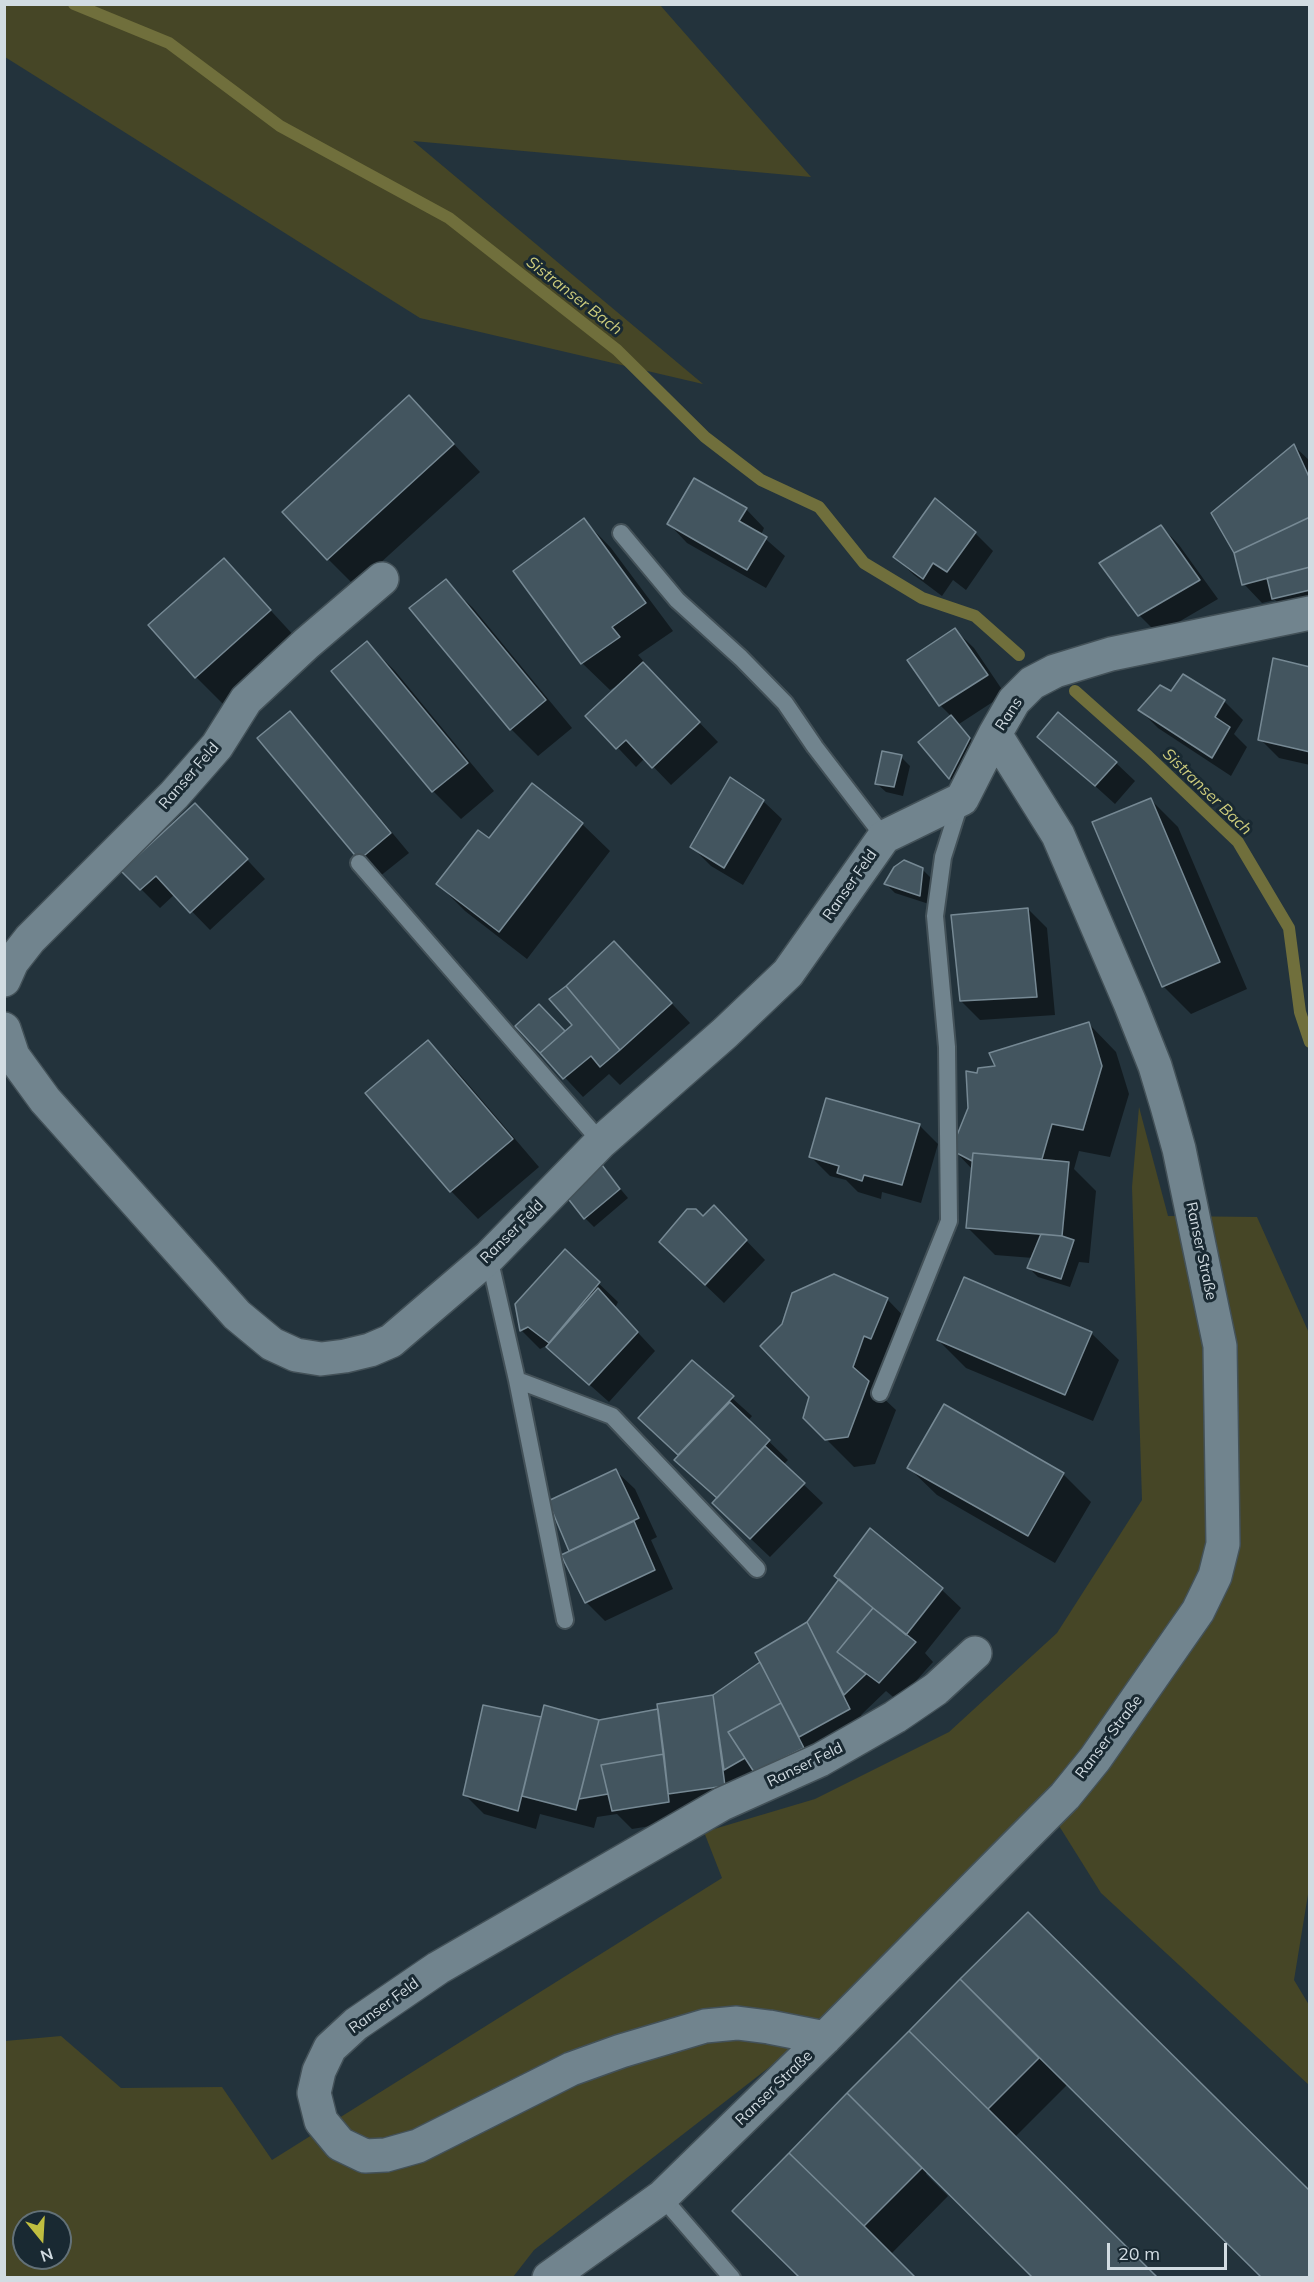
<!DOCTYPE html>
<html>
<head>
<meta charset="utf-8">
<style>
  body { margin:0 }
  #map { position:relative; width:1314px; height:2282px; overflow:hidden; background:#23333c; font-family:Mulish,sans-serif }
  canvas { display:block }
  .frame { position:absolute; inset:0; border:6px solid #d2dce2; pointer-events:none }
  .north { position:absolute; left:12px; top:2210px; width:60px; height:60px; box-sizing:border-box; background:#192932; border:2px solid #637178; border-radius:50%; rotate:162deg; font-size:16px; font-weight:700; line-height:24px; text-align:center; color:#d2dce2 }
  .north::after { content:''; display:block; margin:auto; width:21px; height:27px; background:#c0be40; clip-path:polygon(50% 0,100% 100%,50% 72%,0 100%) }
  .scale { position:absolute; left:1107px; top:2243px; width:120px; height:27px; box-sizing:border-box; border:3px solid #d2dce2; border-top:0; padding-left:8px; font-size:18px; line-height:21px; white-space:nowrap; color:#d2dce2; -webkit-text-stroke:4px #192932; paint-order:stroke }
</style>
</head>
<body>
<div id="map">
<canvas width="1314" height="2282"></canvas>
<div class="frame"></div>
<div class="north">N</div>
<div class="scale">20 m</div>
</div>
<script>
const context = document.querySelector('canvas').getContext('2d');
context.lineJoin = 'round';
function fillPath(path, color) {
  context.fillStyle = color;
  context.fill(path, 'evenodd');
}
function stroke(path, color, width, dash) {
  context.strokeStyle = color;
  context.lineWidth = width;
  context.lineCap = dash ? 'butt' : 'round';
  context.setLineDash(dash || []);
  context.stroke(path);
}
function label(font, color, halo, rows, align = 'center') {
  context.font = font + ' Mulish,sans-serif';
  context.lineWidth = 6;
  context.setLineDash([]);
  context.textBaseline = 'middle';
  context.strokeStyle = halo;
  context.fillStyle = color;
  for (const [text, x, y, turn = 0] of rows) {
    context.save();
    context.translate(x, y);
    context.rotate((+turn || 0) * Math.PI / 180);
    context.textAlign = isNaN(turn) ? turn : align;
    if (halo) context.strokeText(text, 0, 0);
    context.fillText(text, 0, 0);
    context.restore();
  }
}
const green = new Path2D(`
  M 4,5 L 660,5 L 811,177 L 413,141 L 703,384 L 420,318 L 5,57 Z
  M 1139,1107 L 1168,1216 L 1257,1217 L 1309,1333 L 1310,1882 L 1294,1980 L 1309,2005 L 1309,2085 L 1101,1893 L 1041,1797 L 843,2010 L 534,2250 L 513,2277 L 5,2278 L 5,2041 L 61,2036 L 121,2088 L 222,2087 L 272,2160 L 722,1878 L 704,1832 L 815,1799 L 949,1732 L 1057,1633 L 1142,1500 L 1132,1187 ZM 24,2222 L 60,2222 L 60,2258 L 24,2258 Z`);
const shadow = new Path2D(`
  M 436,425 L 480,472 L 355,586 L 328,559 Z
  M 1294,446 L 1310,461 L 1310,601 L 1283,607 L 1275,600 L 1262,603 L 1244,584 Z
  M 746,509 L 764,528 L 761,535 L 785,556 L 766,588 L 687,543 L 669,524 Z
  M 584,520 L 611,548 L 673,631 L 638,655 L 647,665 L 645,666 L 718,742 L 671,785 L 645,758 L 636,767 L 588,716 L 621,685 L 620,684 L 610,690 L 582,663 Z
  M 1161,526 L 1179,545 L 1218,599 L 1158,634 L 1139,615 Z
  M 975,533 L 993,551 L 966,590 L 953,580 L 942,596 L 914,575 L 895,557 Z
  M 224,560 L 297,639 L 223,704 L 196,677 Z
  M 445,581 L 473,608 L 572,728 L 538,756 L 511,729 Z
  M 955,630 L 974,648 L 1005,694 L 959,724 L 978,749 L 958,787 L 920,743 L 952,717 L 940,705 L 909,661 Z
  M 367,643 L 395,671 L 494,791 L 461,819 L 433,791 L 333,671 Z
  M 1310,669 L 1310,765 L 1279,758 L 1260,739 Z
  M 1172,693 L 1224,701 L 1243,720 L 1234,734 L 1247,747 L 1231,776 L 1158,728 L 1140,710 Z
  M 290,713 L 308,732 L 409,853 L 379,877 L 360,859 Z
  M 1040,736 L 1116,763 L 1135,781 L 1115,804 Z
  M 901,757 L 910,766 L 903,796 L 886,792 L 876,783 Z
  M 1150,799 L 1178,827 L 1247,989 L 1191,1014 L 1163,986 Z
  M 763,801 L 782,819 L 743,885 L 711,866 L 692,847 Z
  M 213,823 L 265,879 L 210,930 L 175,894 L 160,908 L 123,871 Z
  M 582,824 L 610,851 L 527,959 L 465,911 L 438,884 L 490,840 Z
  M 922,869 L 932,879 L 929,904 L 895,893 L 886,884 Z
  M 1028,909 L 1047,928 L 1055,1015 L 980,1020 L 961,1001 Z
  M 633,962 L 690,1023 L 620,1085 L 609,1074 L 583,1097 L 517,1026 L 548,1015 L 565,1033 Z
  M 1089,1024 L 1116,1052 L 1129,1094 L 1110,1157 L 1079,1151 L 1074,1169 L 1096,1191 L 1089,1263 L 1079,1262 L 1070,1287 L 1038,1277 L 1029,1268 L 1033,1258 L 995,1255 L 967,1227 L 973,1170 L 953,1149 L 969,1108 L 978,1075 Z
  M 428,1042 L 456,1070 L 539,1167 L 478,1219 L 451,1191 L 367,1094 Z
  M 919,1125 L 938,1144 L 921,1203 L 882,1192 L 881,1199 L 858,1192 L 846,1180 L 830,1176 L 811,1157 Z
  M 602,1167 L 628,1198 L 594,1227 L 585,1218 Z
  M 702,1218 L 732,1226 L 765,1260 L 724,1303 L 679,1260 Z
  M 565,1251 L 618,1302 L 615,1308 L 655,1351 L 609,1402 L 546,1346 L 540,1349 L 521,1330 Z
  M 887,1299 L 914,1327 L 880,1395 L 896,1410 L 875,1464 L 854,1467 L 805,1418 L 811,1397 L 783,1325 Z
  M 1091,1333 L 1119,1360 L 1093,1421 L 966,1368 L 938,1340 Z
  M 692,1362 L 752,1416 L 748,1421 L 788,1460 L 783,1465 L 823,1503 L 770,1557 L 732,1521 L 718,1499 L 695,1478 L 679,1456 L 659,1436 Z
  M 909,1468 L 1063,1474 L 1091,1502 L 1055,1563 L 937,1495 Z
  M 616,1471 L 635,1489 L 657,1537 L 651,1540 L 673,1589 L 605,1621 L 586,1602 L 571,1552 L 550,1502 Z
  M 870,1530 L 942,1590 L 961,1608 L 925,1653 L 933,1662 L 898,1701 L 886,1691 L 861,1715 L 868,1728 L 687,1820 L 632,1829 L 617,1814 L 597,1817 L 594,1828 L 540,1814 L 536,1829 L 484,1814 L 465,1795 L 484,1707 L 542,1719 L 545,1707 L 599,1722 L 660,1710 L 713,1696 L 762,1662 L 808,1623 L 841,1580 Z
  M 1028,1914 L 1068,2084 L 1014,2138 L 928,2171 L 926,2174 L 948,2196 L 891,2254 L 801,2278 L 848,2094 Z`);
const stream = new Path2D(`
  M 74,4 L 169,43 L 280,126 L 449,218 L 617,350 L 705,437 L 761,480 L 819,507 L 864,563 L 922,598 L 975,616 L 1019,655
  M 1075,691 L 1148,756 L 1238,842 L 1289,928 L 1300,1012 L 1310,1042`);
const building = new Path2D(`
  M 409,395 L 454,444 L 327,560 L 282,512 Z
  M 1294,444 L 1310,479 L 1310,517 L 1234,553 L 1211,513 Z
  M 694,478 L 747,508 L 739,521 L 767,537 L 747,570 L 667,524 Z
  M 935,498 L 976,532 L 947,572 L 933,563 L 923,579 L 893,557 Z
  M 1310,517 L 1310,567 L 1242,585 L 1234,553 Z
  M 584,518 L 646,603 L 612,627 L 620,637 L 581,664 L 513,571 Z
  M 1161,525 L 1200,580 L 1138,616 L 1099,563 Z
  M 224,558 L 271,610 L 195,678 L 148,625 Z
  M 1310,567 L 1310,590 L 1272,599 L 1267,578 Z
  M 446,579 L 546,700 L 510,730 L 409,608 Z
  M 955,628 L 988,675 L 939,706 L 907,660 Z
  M 367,641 L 468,763 L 432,792 L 331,671 Z
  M 1273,658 L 1310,667 L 1310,752 L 1258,740 Z
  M 643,662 L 700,722 L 652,768 L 626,740 L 616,749 L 585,716 Z
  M 1183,674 L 1225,700 L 1215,717 L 1230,727 L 1212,758 L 1138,710 L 1160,685 L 1171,691 Z
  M 290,711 L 391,833 L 359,860 L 257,738 Z
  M 1058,712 L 1117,762 L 1095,786 L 1037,737 Z
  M 951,715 L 970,738 L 949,779 L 918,742 Z
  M 882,751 L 902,755 L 894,787 L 875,784 Z
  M 730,777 L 764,800 L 724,868 L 690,847 Z
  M 532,783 L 583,823 L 499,932 L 436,884 L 478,830 L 489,838 Z
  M 1151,798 L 1220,962 L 1162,987 L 1092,822 Z
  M 195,803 L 248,859 L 190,913 L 156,876 L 140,890 L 121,871 Z
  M 904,860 L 923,868 L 920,896 L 884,884 L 894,867 Z
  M 1028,908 L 1037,997 L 960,1001 L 951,915 Z
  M 614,941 L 672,1003 L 620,1050 L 566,986 Z
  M 566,986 L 620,1050 L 600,1067 L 591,1056 L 563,1079 L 540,1053 L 572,1025 L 549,999 Z
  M 539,1004 L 565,1031 L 540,1053 L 515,1026 Z
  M 1089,1022 L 1102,1066 L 1083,1130 L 1052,1124 L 1042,1159 L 973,1153 L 972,1161 L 951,1150 L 968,1108 L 966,1071 L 977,1073 L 978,1068 L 995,1066 L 989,1053 Z
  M 428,1040 L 513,1139 L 450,1192 L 365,1093 Z
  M 826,1098 L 920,1124 L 902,1185 L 864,1175 L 862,1181 L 837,1173 L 839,1166 L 809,1157 Z
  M 973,1153 L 1069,1162 L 1062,1236 L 966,1228 Z
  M 602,1165 L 620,1189 L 584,1219 L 566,1196 Z
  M 714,1205 L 747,1240 L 705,1285 L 659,1242 L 687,1209 L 696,1209 L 703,1216 Z
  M 1041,1234 L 1062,1236 L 1074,1240 L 1061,1279 L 1027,1268 Z
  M 565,1249 L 600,1282 L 549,1343 L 528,1327 L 520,1331 L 515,1304 Z
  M 834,1274 L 888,1298 L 871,1339 L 864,1336 L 853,1367 L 869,1381 L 848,1437 L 825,1440 L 803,1418 L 809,1397 L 760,1346 L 782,1324 L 792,1293 Z
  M 964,1277 L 1092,1332 L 1065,1395 L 937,1340 Z
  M 598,1288 L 638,1332 L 589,1385 L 546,1347 Z
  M 692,1360 L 734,1396 L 678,1455 L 638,1418 Z
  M 730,1402 L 770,1440 L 717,1498 L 674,1460 Z
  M 944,1404 L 1064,1473 L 1028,1536 L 907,1468 Z
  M 765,1446 L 805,1483 L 750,1539 L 712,1503 Z
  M 616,1469 L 639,1518 L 569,1551 L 548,1501 Z
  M 634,1521 L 655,1570 L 585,1603 L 561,1555 Z
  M 870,1528 L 943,1588 L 906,1635 L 834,1576 Z
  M 839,1579 L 873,1608 L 837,1652 L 866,1674 L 844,1695 L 807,1622 Z
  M 873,1608 L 916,1642 L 879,1683 L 837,1652 Z
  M 807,1622 L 850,1709 L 799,1737 L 755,1653 Z
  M 760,1662 L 781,1703 L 728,1732 L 745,1758 L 724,1770 L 713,1695 Z
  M 713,1695 L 725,1786 L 668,1794 L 657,1704 Z
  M 781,1703 L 804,1748 L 754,1772 L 728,1732 Z
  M 483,1705 L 541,1717 L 518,1811 L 463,1795 Z
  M 544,1705 L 599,1720 L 576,1810 L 522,1796 Z
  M 658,1709 L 664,1754 L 601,1765 L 608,1794 L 579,1799 L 599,1720 Z
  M 664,1754 L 669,1802 L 612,1811 L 601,1765 Z
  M 1028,1912 L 1310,2191 L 1310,2278 L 1262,2278 L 960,1979 Z
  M 960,1979 L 1039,2058 L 988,2109 L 909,2031 Z
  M 909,2031 L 988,2109 L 1158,2278 L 1033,2278 L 847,2093 Z
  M 847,2093 L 922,2168 L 864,2226 L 789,2153 Z
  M 789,2153 L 864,2226 L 916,2278 L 800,2278 L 732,2211 Z`);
const service = new Path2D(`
  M 621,533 L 677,600 L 741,658 L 785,703 L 815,747 L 884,837
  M 359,863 L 601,1142
  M 489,1257 L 517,1380 L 612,1416 L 757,1569
  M 517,1380 L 565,1620
  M 880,1393 L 949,1221 L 947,1047 L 935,916 L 943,857 L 960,803
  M 662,2197 L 732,2278`);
const minor = new Path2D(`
  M 4,980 L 12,962 L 30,939 L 174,795 L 217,746 L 246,700 L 306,644 L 382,579
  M 4,1029 L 13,1056 L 45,1100 L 237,1315 L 272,1344 L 296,1355 L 321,1359 L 345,1356 L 370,1350 L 391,1341 L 489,1257 L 601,1142 L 725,1033 L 788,973 L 884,837 L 962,799 L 995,734
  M 825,2038 L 769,2027 L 737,2023 L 705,2026 L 621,2051 L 571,2069 L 418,2146 L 386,2155 L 365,2156 L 340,2144 L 321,2121 L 314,2093 L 319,2071 L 330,2048 L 356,2024 L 438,1968 L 722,1804 L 820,1760 L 895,1717 L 936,1689 L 975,1653
  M 549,2278 L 662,2197 L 825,2038 L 1065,1796 L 1095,1759 L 1198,1611 L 1215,1576 L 1223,1544 L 1220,1346 L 1179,1149 L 1167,1106 L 1155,1066 L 1130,1003 L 1058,835 L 995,734 L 1014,701 L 1032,683 L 1055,671 L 1111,654 L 1310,613`);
const streetNames = [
  ["Rans",1009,714,-57],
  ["Ranser Feld",189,776,-49],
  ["Ranser Feld",850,885,-55],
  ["Ranser Feld",512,1232,-45],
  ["Ranser Straße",1201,1251,78],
  ["Ranser Straße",1109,1737,-53],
  ["Ranser Feld",805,1765,-26],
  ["Ranser Feld",384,2006,-36],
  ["Ranser Straße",774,2088,-44]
];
const waterNames = [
  ["Sistranser Bach",574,296,38],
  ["Sistranser Bach",1207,792,44]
];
fillPath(green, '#464626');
fillPath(shadow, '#0007');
stroke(stream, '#706f3c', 12);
fillPath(building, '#43555f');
stroke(building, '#768994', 1.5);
stroke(service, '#435158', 20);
stroke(minor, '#435158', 36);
stroke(service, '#71848e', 16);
stroke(minor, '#71848e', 33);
label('15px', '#d2dce2', '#192932', streetNames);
label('italic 16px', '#cdcc7c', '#192932', waterNames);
</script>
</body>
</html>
